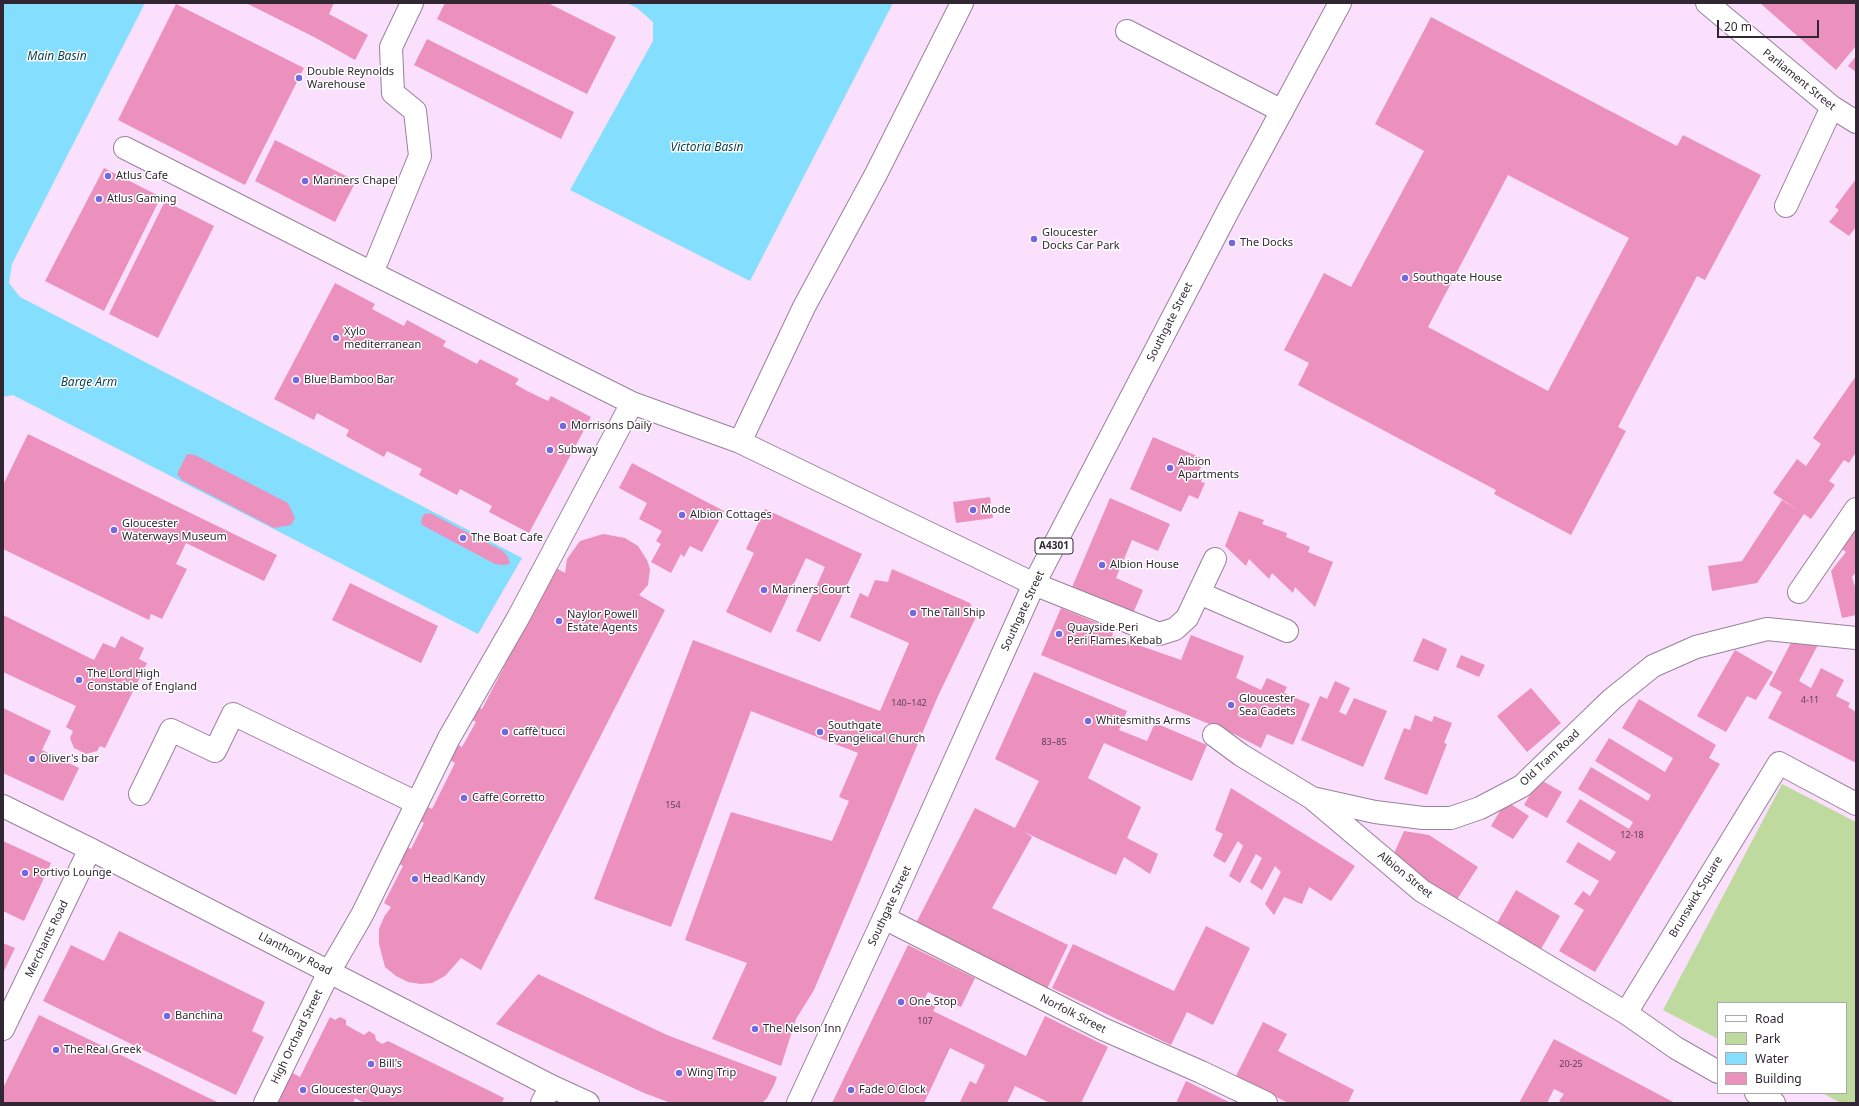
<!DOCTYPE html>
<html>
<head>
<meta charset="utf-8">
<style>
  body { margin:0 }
  #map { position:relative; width:1859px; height:1106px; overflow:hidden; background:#fae0fd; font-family:"Noto Sans",sans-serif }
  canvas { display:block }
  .frame { position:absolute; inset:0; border:4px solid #302732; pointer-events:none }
  .legend { position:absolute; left:1717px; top:1002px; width:130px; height:92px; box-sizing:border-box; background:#fff; border:1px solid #aca9ad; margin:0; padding:5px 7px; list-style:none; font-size:12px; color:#302732 }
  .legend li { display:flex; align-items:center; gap:8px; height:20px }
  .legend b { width:20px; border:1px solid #aca9ad }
  .scale { position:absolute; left:1717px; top:20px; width:102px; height:18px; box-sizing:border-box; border:2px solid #302732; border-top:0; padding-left:5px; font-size:12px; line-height:14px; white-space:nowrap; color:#302732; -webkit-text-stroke:3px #fff; paint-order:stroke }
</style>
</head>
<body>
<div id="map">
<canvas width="1859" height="1106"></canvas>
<div class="frame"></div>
<ul class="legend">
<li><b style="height:5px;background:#fff"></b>Road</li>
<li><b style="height:11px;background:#beda9e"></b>Park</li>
<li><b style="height:11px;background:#83dffd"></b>Water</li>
<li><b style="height:11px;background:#ec91bd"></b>Building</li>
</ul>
<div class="scale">20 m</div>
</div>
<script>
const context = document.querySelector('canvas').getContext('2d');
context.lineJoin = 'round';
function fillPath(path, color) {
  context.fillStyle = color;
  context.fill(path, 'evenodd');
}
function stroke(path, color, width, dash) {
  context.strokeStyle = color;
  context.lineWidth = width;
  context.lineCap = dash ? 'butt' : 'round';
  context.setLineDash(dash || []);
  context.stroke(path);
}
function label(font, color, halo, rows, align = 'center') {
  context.font = font + ' "Noto Sans",sans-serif';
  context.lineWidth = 3;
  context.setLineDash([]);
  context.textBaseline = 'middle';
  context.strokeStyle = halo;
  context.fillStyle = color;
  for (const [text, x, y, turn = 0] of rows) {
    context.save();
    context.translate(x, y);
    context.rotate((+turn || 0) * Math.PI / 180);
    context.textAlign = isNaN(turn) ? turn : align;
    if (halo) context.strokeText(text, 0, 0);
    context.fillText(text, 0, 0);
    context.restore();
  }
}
const green = new Path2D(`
  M 1782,784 L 1856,822 L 1856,1103 L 1841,1103 L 1822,1093 L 1846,1093 L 1846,1003 L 1718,1003 L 1718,1039 L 1663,1010 Z`);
const water = new Path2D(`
  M 3,3 L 145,3 L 12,264 L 9,283 L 20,297 L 522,558 L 478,634 L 13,395 L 3,397 Z
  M 627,3 L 893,3 L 750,281 L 570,190 L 653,41 L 653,22 L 637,8 Z`);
const building = new Path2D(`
  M 246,3 L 334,3 L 329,14 L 368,35 L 355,60 L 316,38 Z
  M 445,3 L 548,3 L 616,37 L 587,94 L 437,19 Z
  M 1760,3 L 1856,3 L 1856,46 L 1836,70 Z
  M 176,4 L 304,68 L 245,185 L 118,120 Z
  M 1431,17 L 1677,146 L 1683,135 L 1761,175 L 1705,280 L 1697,276 L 1618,427 L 1626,431 L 1571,535 L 1494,494 L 1496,490 L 1298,385 L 1309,363 L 1284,350 L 1324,273 L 1351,287 L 1424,151 L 1375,124 ZM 1508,175 L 1629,238 L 1548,391 L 1428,327 Z
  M 427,39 L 574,112 L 561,139 L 414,65 Z
  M 1856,56 L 1856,72 L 1848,66 Z
  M 275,140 L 356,181 L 335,222 L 255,181 Z
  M 104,168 L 161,197 L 104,311 L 45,281 Z
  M 1856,179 L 1856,227 L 1849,236 L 1829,222 L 1839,210 L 1835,207 Z
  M 165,201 L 214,226 L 158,338 L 109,314 Z
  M 335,283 L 375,304 L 372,309 L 404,326 L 407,320 L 446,341 L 443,346 L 477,364 L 480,359 L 519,379 L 515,384 L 527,391 L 548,401 L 551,396 L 591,417 L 529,533 L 489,512 L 492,506 L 460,489 L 457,495 L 419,475 L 422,469 L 387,451 L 384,457 L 346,436 L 349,430 L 317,413 L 314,420 L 274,399 Z
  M 1856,376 L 1856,452 L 1849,463 L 1839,457 L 1844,460 L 1829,481 L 1835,485 L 1811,519 L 1804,514 L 1757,583 L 1712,591 L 1708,566 L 1742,561 L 1782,500 L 1799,511 L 1773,493 L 1797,459 L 1806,466 L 1821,444 L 1813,438 Z
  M 28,434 L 277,555 L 264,581 L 186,543 L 176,564 L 187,569 L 162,619 L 151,614 L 149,620 L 3,549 L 3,485 Z
  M 1153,437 L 1204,459 L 1197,477 L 1202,479 L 1201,482 L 1205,483 L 1198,499 L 1189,495 L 1181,512 L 1130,489 Z
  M 187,454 L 195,455 L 288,503 L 295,518 L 291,525 L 274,528 L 182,480 L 177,474 Z
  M 632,463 L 724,511 L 702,552 L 690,546 L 684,557 L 681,554 L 671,573 L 651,562 L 661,544 L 656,541 L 662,531 L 639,519 L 647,503 L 619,488 Z
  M 990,497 L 993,518 L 956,523 L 953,502 Z
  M 1110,498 L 1170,524 L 1158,551 L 1132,540 L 1116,578 L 1143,590 L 1131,618 L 1070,592 Z
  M 765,509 L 862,554 L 820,642 L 796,631 L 825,567 L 806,558 L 771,633 L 726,612 L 754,553 L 746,549 Z
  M 1239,511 L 1264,520 L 1262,524 L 1287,533 L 1286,537 L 1310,547 L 1308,552 L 1333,562 L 1315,607 L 1295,587 L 1293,593 L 1272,573 L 1269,579 L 1249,559 L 1246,566 L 1225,546 Z
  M 430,513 L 503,551 L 508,557 L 510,564 L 503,565 L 495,564 L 422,525 L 421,520 L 424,514 Z
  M 1856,528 L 1856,572 L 1852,577 L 1856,590 L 1856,615 L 1842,618 L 1831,571 L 1846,552 L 1842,549 Z
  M 603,534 L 625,538 L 638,546 L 647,560 L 650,569 L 648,585 L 639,595 L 665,610 L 481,970 L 461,958 L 445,976 L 432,983 L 421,984 L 408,982 L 396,976 L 385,967 L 379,944 L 379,929 L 384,917 L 391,907 L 384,903 L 403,866 L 396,862 L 404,846 L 411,849 L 424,823 L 418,820 L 426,806 L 432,809 L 455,763 L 448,759 L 456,744 L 462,747 L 476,722 L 470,718 L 477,706 L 482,709 L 507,661 L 501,659 L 507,646 L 513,649 L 556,568 L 565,573 L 567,559 L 580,541 Z
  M 892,569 L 970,603 L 976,617 L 938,696 L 814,990 L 796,1019 L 781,1066 L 712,1039 L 747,963 L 685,940 L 731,812 L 832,841 L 849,801 L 839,797 L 858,753 L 751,711 L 671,927 L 594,899 L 693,640 L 880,711 L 909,643 L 850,617 L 860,593 L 868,597 L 875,580 L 888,582 Z
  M 350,583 L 438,626 L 421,663 L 332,620 Z
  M 1061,608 L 1114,630 L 1112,636 L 1181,660 L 1191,635 L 1244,656 L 1236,678 L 1261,690 L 1267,678 L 1287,687 L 1284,693 L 1310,704 L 1293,745 L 1267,734 L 1261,748 L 1236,735 L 1041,655 Z
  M 3,615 L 94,660 L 103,643 L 115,648 L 121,636 L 144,648 L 139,659 L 147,663 L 105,748 L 100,746 L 97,751 L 86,754 L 74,748 L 70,738 L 73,731 L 66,727 L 76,706 L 3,672 Z
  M 1795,635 L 1822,637 L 1799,681 L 1811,688 L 1821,668 L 1844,680 L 1836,696 L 1850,703 L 1848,707 L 1856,712 L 1856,763 L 1768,718 L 1782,692 L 1769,685 Z
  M 1423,638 L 1447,649 L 1438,671 L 1413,661 Z
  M 1735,650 L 1773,672 L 1756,700 L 1747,696 L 1726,732 L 1697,716 Z
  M 1461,655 L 1485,665 L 1479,677 L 1456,667 Z
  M 1034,672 L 1127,711 L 1119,730 L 1147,741 L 1155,723 L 1207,745 L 1192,781 L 1104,743 L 1088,778 L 1141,807 L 1127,838 L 1158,854 L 1150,874 L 1124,857 L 1116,875 L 1024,832 L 1032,837 L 992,908 L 1068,945 L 1046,991 L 914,927 L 975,808 L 1015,828 L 1039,781 L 995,759 Z
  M 1335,681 L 1350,688 L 1339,712 L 1346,715 L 1354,698 L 1387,711 L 1363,767 L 1301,740 L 1320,696 L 1327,699 Z
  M 1531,688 L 1561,723 L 1527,752 L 1497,716 Z
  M 1639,699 L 1716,745 L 1709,758 L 1720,764 L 1595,972 L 1559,951 L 1584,910 L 1574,904 L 1583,891 L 1590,896 L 1599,881 L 1566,862 L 1578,842 L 1610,861 L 1616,852 L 1566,822 L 1580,799 L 1629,829 L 1633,822 L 1578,789 L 1591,767 L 1648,801 L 1651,795 L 1595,761 L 1609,738 L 1665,772 L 1673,758 L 1622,728 Z
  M 3,708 L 51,731 L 42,750 L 79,768 L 63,801 L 3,773 Z
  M 1415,715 L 1432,722 L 1434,716 L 1452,723 L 1444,743 L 1447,744 L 1427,795 L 1384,779 L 1404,728 L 1410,730 Z
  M 1539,779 L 1562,792 L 1547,818 L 1524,805 Z
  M 1231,788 L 1355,866 L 1331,901 L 1309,887 L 1302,904 L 1284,897 L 1274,915 L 1265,904 L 1281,872 L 1275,866 L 1262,890 L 1250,882 L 1262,858 L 1256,854 L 1240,883 L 1229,876 L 1243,846 L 1238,841 L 1225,863 L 1213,856 L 1223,834 L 1215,830 Z
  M 1506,801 L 1529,816 L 1513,839 L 1491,826 Z
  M 1404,831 L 1429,835 L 1478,867 L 1456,901 L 1391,860 Z
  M 3,841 L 51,863 L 24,921 L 3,911 Z
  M 1516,890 L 1560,916 L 1541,949 L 1497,923 Z
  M 1206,926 L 1250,948 L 1213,1025 L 1187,1012 L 1171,1045 L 1052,988 L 1073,944 L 1174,991 Z
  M 119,931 L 265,1002 L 252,1031 L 264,1037 L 236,1095 L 43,1001 L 71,945 L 104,961 Z
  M 3,943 L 15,948 L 3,973 Z
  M 908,945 L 975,978 L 961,1007 L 928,992 L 924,1000 L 936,1006 L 933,1011 L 1026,1056 L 1045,1016 L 1108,1047 L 1081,1103 L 1050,1103 L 1015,1086 L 1007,1103 L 963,1103 L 960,1102 L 970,1081 L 976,1084 L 985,1065 L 950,1048 L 924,1103 L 832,1103 Z
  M 538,974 L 667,1035 L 777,1077 L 774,1085 L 767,1098 L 762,1103 L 671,1103 L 644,1093 L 496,1024 Z
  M 39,1015 L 219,1103 L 3,1103 L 3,1088 Z
  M 330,1017 L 335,1020 L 340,1017 L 346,1020 L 346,1025 L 364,1035 L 369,1031 L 375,1035 L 376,1040 L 382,1044 L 388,1041 L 504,1098 L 502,1103 L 364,1103 L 355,1098 L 353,1103 L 274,1103 L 289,1071 L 300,1077 Z
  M 1263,1022 L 1287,1034 L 1278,1051 L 1354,1090 L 1348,1103 L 1288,1103 L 1236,1076 Z
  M 1554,1039 L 1675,1103 L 1563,1103 L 1559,1101 L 1564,1094 L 1554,1089 L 1547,1103 L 1519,1103 Z
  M 1186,1081 L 1231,1103 L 1176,1103 Z`);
const minor = new Path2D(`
  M 412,3 L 391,47 L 393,93 L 415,111 L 420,156 L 372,273 L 632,403 L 740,442 L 1034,584 L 1159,634 L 1175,629 L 1187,618 L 1215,559
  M 1707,3 L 1832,107 L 1856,122
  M 1127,31 L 1282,111
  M 125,148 L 372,273
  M 1786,206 L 1832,107
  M 740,442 L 804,307 L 876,174 L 962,3
  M 1799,592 L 1856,509
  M 1199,593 L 1287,631
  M 1214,735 L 1241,755 L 1312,798 L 1422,891 L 1626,1013
  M 140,794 L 171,730 L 215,751 L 233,714 L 417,803
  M 1312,798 L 1375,812 L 1423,818 L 1451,818 L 1480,808 L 1522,786 L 1612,699 L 1653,666 L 1696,647 L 1767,629 L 1856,638
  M 3,806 L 90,849 L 551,1086 L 588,1103
  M 884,918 L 1103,1029 L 1201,1072 L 1266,1103
  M 3,1029 L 90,849
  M 1718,1072 L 1676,1048 L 1626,1013 L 1779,763 L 1856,804
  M 1756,1093 L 1774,1103
  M 265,1103 L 329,972 L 362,915 L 449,738 L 518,618 L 632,403
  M 542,1103 L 551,1086`);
const major = new Path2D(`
  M 798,1103 L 884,918 L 1034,584 L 1228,211 L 1340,3`);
const markers = [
  [299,78,4,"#7467e2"],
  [108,176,4,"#7467e2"],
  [305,181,4,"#7467e2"],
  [99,199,4,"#7467e2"],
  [1034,239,4,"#7467e2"],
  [1232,243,4,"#7467e2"],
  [1405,278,4,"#7467e2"],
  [336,338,4,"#7467e2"],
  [296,380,4,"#7467e2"],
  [563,426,4,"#7467e2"],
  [550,450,4,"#7467e2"],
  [1170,468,4,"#7467e2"],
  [973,510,4,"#7467e2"],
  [682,515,4,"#7467e2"],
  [114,530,4,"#7467e2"],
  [463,538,4,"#7467e2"],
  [1102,565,4,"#7467e2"],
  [764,590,4,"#7467e2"],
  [913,613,4,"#7467e2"],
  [559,621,4,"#7467e2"],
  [1059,634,4,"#7467e2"],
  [79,680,4,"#7467e2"],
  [1231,705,4,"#7467e2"],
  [1088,721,4,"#7467e2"],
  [505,732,4,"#7467e2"],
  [820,732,4,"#7467e2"],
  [32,759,4,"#7467e2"],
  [464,798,4,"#7467e2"],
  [25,873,4,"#7467e2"],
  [415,879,4,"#7467e2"],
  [901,1002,4,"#7467e2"],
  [167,1016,4,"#7467e2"],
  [755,1029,4,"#7467e2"],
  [56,1050,4,"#7467e2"],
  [371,1064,4,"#7467e2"],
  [679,1073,4,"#7467e2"],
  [303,1090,4,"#7467e2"],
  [851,1090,4,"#7467e2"]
];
const numberNames = [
  ["4-11",1810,700],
  ["140–142",909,703],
  ["83–85",1054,742],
  ["154",673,805],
  ["12-18",1632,835],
  ["107",925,1021],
  ["20-25",1571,1064]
];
const shields = [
  [1054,546,38]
];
const shieldNames = [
  ["A4301",1054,546]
];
const poiNames = [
  ["Double Reynolds",307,72],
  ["Warehouse",307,85],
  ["Atlus Cafe",116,176],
  ["Mariners Chapel",313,181],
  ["Atlus Gaming",107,199],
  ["Gloucester",1042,233],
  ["Docks Car Park",1042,246],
  ["The Docks",1240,243],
  ["Southgate House",1413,278],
  ["Xylo",344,332],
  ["mediterranean",344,345],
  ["Blue Bamboo Bar",304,380],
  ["Morrisons Daily",571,426],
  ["Subway",558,450],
  ["Albion",1178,462],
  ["Apartments",1178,475],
  ["Mode",981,510],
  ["Albion Cottages",690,515],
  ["Gloucester",122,524],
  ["Waterways Museum",122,537],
  ["The Boat Cafe",471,538],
  ["Albion House",1110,565],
  ["Mariners Court",772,590],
  ["The Tall Ship",921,613],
  ["Naylor Powell",567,615],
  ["Estate Agents",567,628],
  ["Quayside Peri",1067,628],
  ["Peri Flames Kebab",1067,641],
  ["The Lord High",87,674],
  ["Constable of England",87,687],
  ["Gloucester",1239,699],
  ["Sea Cadets",1239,712],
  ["Whitesmiths Arms",1096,721],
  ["Southgate",828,726],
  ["Evangelical Church",828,739],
  ["caffè tucci",513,732],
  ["Oliver's bar",40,759],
  ["Caffe Corretto",472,798],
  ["Portivo Lounge",33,873],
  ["Head Kandy",423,879],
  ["One Stop",909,1002],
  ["Banchina",175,1016],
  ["The Nelson Inn",763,1029],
  ["The Real Greek",64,1050],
  ["Bill's",379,1064],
  ["Wing Trip",687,1073],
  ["Gloucester Quays",311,1090],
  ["Fade O Clock",859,1090]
];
const streetNames = [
  ["Parliament Street",1799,80,39],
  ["Southgate Street",1170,322,-63],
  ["Southgate Street",1023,611,-65],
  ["Old Tram Road",1550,758,-43],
  ["Albion Street",1405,875,39],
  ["Brunswick Square",1696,897,-59],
  ["Southgate Street",890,906,-65],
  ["Merchants Road",47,939,-64],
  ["Llanthony Road",295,954,27],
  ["Norfolk Street",1073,1014,27],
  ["High Orchard Street",297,1037,-64]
];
const waterNames = [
  ["Main Basin",57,57],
  ["Victoria Basin",707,148],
  ["Barge Arm",89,383]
];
fillPath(green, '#beda9e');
fillPath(water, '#83dffd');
fillPath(building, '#ec91bd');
stroke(minor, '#98809b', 24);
stroke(major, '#98809b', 24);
stroke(minor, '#fff', 22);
stroke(major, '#fff', 22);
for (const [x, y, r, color] of markers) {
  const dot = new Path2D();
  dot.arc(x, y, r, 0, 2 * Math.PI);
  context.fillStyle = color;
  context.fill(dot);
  stroke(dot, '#fff', 1.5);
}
label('9px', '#5f4255', null, numberNames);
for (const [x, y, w] of shields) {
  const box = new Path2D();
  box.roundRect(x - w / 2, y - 8, w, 16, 3);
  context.fillStyle = '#fff';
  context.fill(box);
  stroke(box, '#302732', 1);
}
label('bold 10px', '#302732', null, shieldNames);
label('11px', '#302732', '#fff', poiNames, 'left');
label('11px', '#302732', '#fff', streetNames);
label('italic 12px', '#043f4e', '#fff', waterNames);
</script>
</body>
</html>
